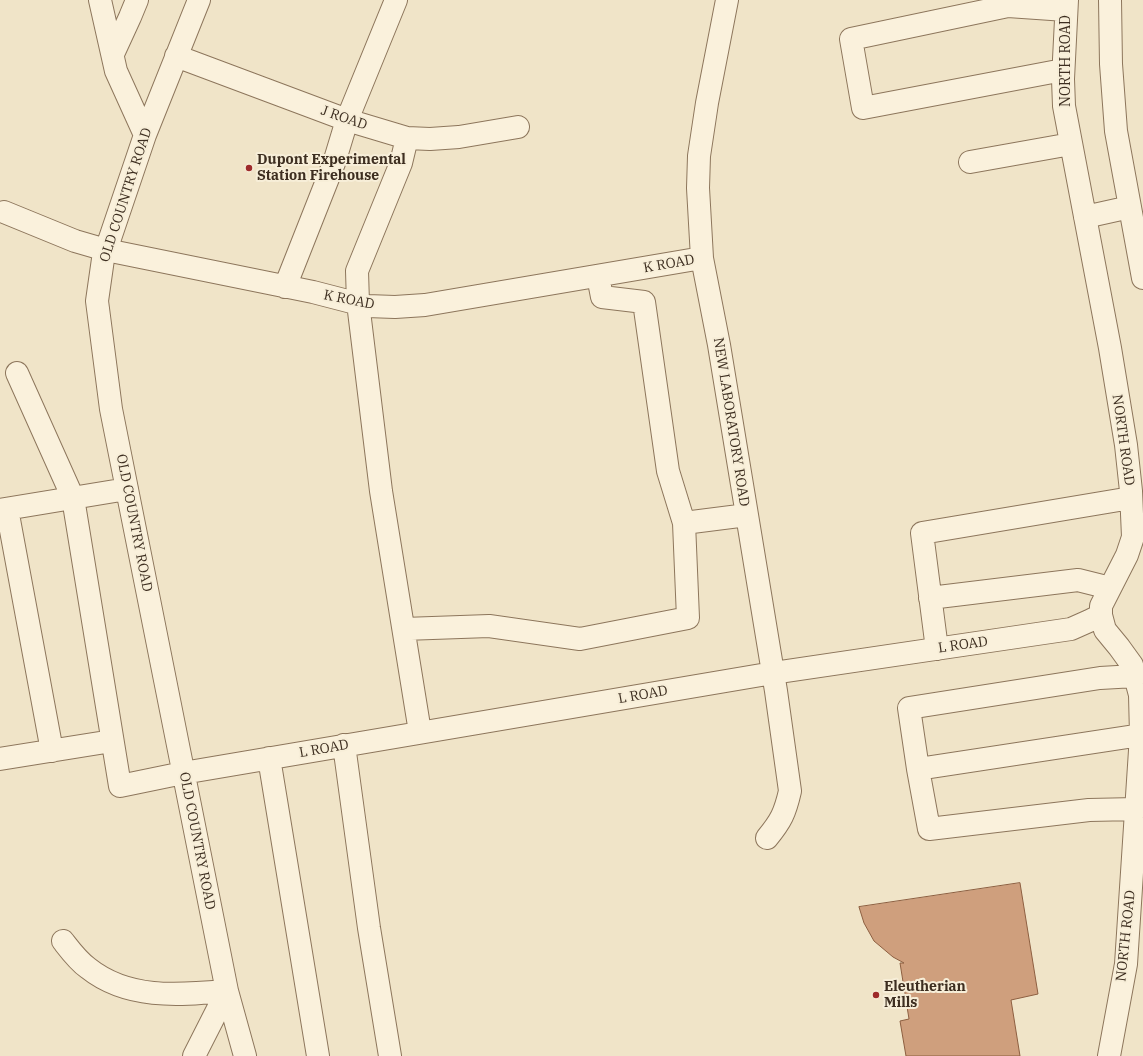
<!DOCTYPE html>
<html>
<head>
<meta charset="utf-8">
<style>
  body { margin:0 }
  canvas { display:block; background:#f0e4c8 }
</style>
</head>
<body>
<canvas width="1143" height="1056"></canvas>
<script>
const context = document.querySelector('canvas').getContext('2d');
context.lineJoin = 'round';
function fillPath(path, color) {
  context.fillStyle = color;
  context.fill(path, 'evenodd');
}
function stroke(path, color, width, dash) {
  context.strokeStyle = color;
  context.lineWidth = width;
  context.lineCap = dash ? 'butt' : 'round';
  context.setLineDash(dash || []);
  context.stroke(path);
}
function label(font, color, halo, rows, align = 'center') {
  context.font = font + ' "IBM Plex Serif",serif';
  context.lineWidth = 4;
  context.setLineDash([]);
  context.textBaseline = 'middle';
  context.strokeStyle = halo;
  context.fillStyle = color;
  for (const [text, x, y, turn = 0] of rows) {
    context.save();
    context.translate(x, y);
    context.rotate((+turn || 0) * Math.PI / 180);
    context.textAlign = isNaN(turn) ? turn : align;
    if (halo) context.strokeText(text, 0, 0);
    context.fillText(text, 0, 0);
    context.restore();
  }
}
const building = new Path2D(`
  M 1020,883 L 1038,994 L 1011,1000 L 1020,1056 L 906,1056 L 900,1021 L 909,1019 L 900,963 L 904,963 L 893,957 L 874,941 L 864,923 L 859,907 Z`);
const minor = new Path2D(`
  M 100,0 L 116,71 L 145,135
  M 199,0 L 145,135 L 103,259 L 97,301 L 111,409 L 227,991 L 245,1056
  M 727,0 L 707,103 L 699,156 L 698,188 L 702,258 L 719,345 L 776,691 L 790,791 C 785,813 781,821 767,838
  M 1067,0 L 1063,79 L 1064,106 L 1110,348 L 1126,445 L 1131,491 L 1133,537 L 1127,555 L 1101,606 L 1101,615 L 1105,630 L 1119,647 L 1132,665 L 1140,695 L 1141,735 L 1126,964 L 1109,1056
  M 1110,0 L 1111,64 L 1116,131 L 1143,278
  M 113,54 L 130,17 L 137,0
  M 176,56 L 347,120 L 407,138 L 430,139 L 459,137 L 518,127
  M 1063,70 L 863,108 L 851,39 L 1008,6 L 1066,10
  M 407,138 L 401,163 L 357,271 L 358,303 L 381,491 L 420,732
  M 970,162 L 1071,144
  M 4,212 L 75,241 L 106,250 L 313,292 L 367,306 L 395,307 L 425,305 L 702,258
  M 1085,217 L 1130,207
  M 285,287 L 334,163 L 347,120 L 396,0
  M 17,373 L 73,498 L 120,786 L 183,773 L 773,673 L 1071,629 L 1089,621 L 1101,615
  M 7,509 L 52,751
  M 0,510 L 127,489
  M 684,523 L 747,515
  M 930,598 L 1078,580 L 1110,588
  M 404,629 L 489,626 L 580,639 L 688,618 L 684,523 L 668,471 L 644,302 L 602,297 L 598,276
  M 937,649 L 922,533 L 1131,498
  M 344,745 L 369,928 L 390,1056
  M 269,758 L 318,1056
  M 0,759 L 112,741
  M 918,769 L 909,708 L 1100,678 L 1135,676
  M 1136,809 L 1089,810 L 929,829 L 918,769 L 1141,735
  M 63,941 C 70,950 78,961 88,968 C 128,1000 179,995 227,991
  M 194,1056 L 227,991`);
const markers = [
  [249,168,4,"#9e2a2b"],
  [876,995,4,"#9e2a2b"]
];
const streetNames = [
  ["NORTH ROAD",1066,61,-90],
  ["J ROAD",344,118,19],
  ["OLD COUNTRY ROAD",126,195,-72],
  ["K ROAD",669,264,-10],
  ["K ROAD",349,300,11],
  ["NEW LABORATORY ROAD",731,422,81],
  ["NORTH ROAD",1123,440,82],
  ["OLD COUNTRY ROAD",134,523,79],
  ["L ROAD",963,645,-8],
  ["L ROAD",643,695,-10],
  ["L ROAD",324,749,-10],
  ["OLD COUNTRY ROAD",197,841,79],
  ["NORTH ROAD",1126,936,-84]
];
const poiNames = [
  ["Dupont Experimental",257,160],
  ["Station Firehouse",257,176],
  ["Eleutherian",884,987],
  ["Mills",884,1003]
];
fillPath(building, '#cf9f7d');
stroke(building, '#8d5f41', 1);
stroke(minor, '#8d765c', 24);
stroke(minor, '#faf1dc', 22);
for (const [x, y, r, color] of markers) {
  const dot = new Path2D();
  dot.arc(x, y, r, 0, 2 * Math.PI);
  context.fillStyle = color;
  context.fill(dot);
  stroke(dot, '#f7eed8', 1.5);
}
label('14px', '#3d2e20', '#f7eed8', streetNames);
label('bold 14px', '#3d2e20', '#f7eed8', poiNames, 'left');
</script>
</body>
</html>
